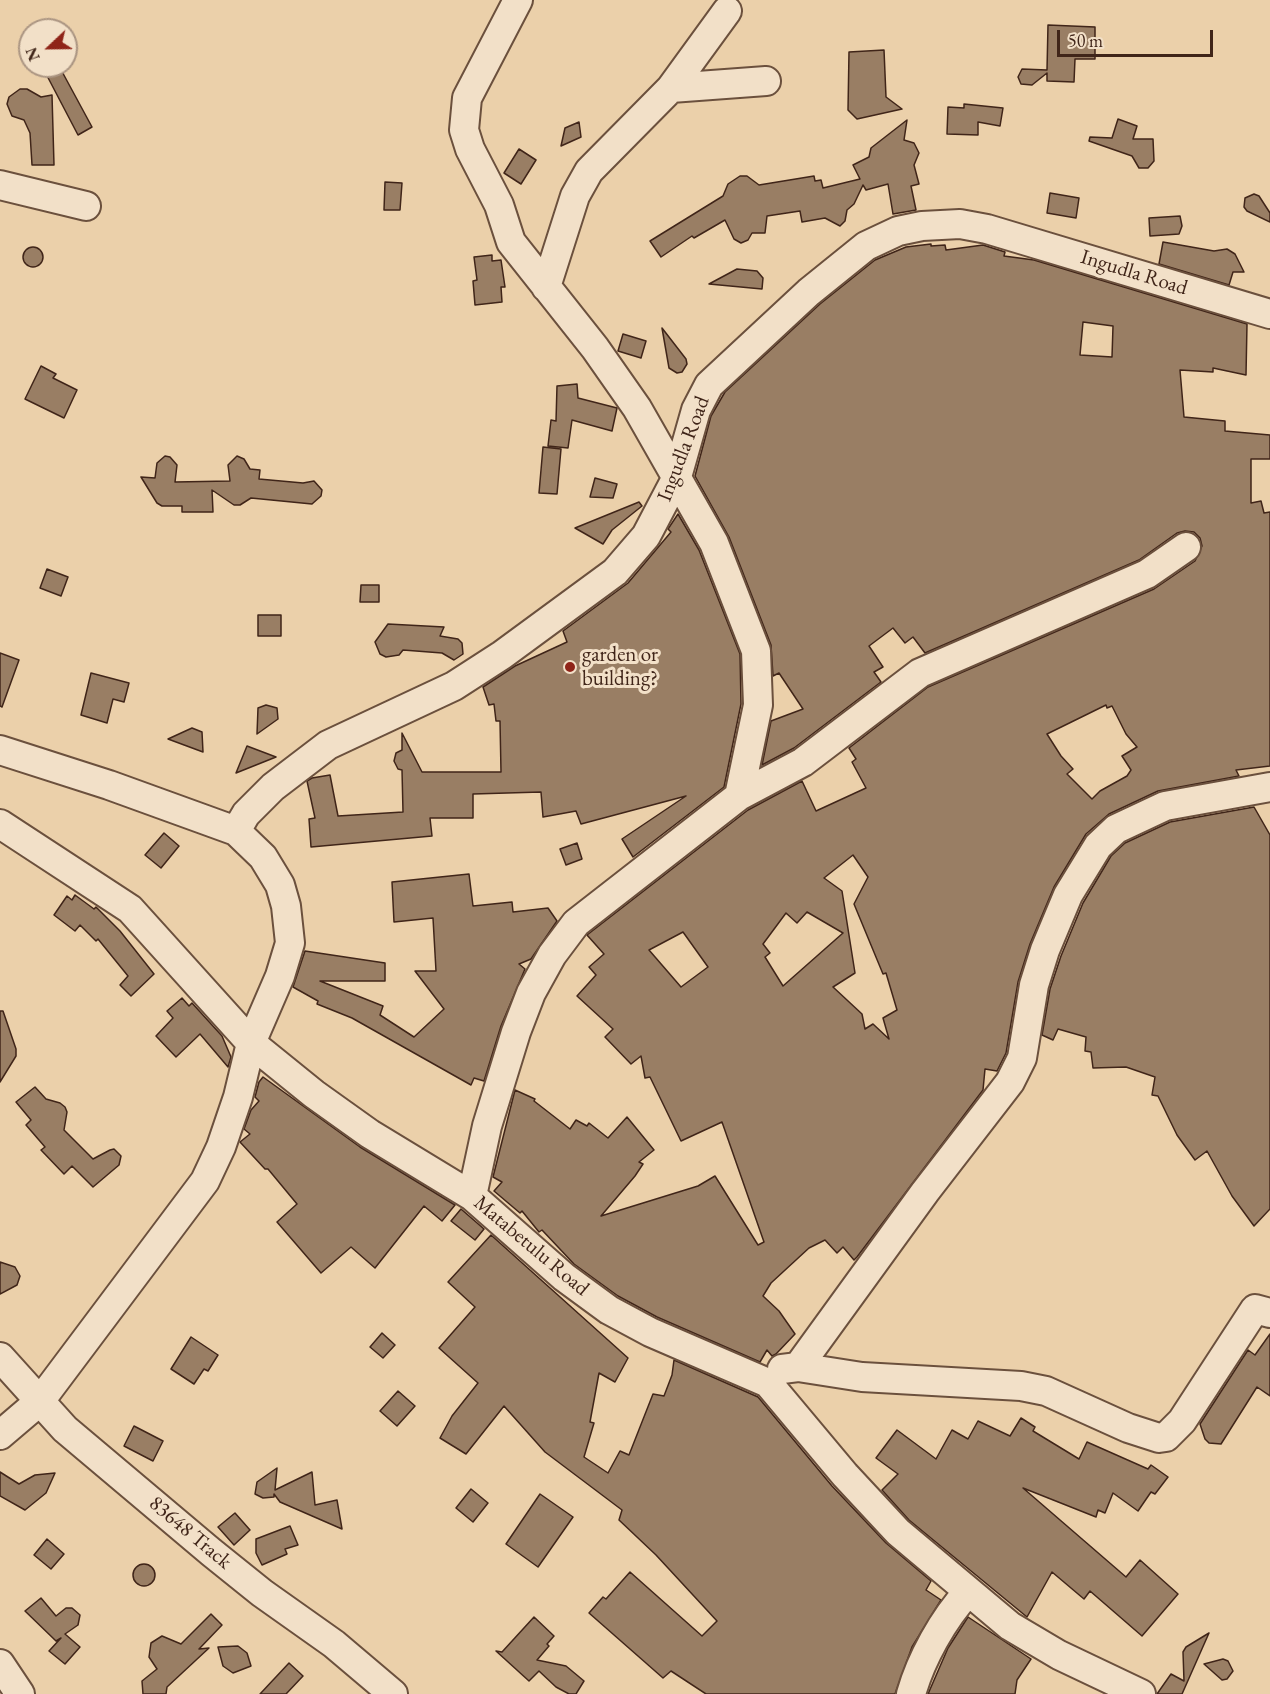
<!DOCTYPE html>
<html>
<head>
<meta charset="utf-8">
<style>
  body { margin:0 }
  #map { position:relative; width:1270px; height:1694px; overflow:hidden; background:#ebd0aa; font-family:"EB Garamond",serif }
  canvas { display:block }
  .north { position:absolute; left:18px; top:18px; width:60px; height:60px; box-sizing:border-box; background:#f2e0c8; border:2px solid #ab9582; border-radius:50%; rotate:248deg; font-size:16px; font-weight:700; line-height:24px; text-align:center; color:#402519 }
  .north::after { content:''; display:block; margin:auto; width:21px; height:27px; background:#8f2418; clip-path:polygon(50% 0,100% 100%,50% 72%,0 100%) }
  .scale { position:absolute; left:1057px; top:30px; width:156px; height:27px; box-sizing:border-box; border:3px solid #402519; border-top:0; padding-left:8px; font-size:18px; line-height:21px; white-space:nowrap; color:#402519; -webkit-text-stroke:4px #f2e0c8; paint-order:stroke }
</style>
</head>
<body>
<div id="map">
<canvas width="1270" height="1694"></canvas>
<div class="north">N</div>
<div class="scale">50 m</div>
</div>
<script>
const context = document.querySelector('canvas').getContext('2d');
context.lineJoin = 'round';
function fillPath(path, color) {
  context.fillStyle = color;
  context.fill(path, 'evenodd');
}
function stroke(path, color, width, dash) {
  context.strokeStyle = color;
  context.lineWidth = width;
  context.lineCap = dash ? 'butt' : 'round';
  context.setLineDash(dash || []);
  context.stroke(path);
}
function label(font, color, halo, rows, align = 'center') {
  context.font = font + ' "EB Garamond",serif';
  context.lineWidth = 6;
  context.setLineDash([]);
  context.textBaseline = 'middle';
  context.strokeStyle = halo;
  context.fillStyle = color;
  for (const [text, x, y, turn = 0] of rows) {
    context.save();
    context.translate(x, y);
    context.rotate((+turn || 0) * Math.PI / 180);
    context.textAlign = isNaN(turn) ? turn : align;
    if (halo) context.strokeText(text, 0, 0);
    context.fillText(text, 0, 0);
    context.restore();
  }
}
const building = new Path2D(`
  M 1048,25 L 1095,27 L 1095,59 L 1075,59 L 1074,82 L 1047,81 L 1047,73 L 1032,85 L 1021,84 L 1018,77 L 1022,69 L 1047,70 Z
  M 884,50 L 886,97 L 902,109 L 857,119 L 848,110 L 849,52 Z
  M 51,66 L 59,66 L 92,127 L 78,135 L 44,70 Z
  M 20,89 L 27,89 L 41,97 L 52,95 L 54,165 L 32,165 L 30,133 L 24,120 L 12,116 L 7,104 L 9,97 Z
  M 964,104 L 1003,108 L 1000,126 L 978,122 L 978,135 L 947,134 L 948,107 L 964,108 Z
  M 1118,119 L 1137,126 L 1133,139 L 1153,139 L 1154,161 L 1148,168 L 1139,168 L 1132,156 L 1089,141 L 1090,137 L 1112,138 Z
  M 907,120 L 904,140 L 914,143 L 919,153 L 914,165 L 919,184 L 911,186 L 916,210 L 893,214 L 888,184 L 866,190 L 863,185 L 854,204 L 847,210 L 845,221 L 840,226 L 825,218 L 802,222 L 800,211 L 767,216 L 765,233 L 752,233 L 748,240 L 741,243 L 734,239 L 725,220 L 694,238 L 692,236 L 661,257 L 650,241 L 723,196 L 728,184 L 740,176 L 747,176 L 759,185 L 814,176 L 815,181 L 821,180 L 823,188 L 860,179 L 853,165 L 869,157 L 871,148 Z
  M 579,122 L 581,137 L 561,146 L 565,128 Z
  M 519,149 L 536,160 L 521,184 L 504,173 Z
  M 385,182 L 402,183 L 400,210 L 384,210 Z
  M 1050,193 L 1079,198 L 1076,218 L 1047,213 Z
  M 1254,194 L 1259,196 L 1270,213 L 1270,222 L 1247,211 L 1244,207 L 1245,198 Z
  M 1180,216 L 1182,226 L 1179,234 L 1150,236 L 1149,218 Z
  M 1163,242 L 1214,251 L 1227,249 L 1235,254 L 1244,272 L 1233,272 L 1229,285 L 1159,264 Z
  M 931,244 L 931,246 L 945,245 L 946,250 L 983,245 L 1005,252 L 1004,256 L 1034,260 L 1247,324 L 1246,375 L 1213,368 L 1213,372 L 1180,370 L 1184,417 L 1225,421 L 1225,431 L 1270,435 L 1270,459 L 1251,459 L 1251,503 L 1261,501 L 1264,513 L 1270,512 L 1270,766 L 1236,770 L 1239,776 L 1158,791 L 1109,814 L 1086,834 L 1054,887 L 1030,944 L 1018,982 L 1006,1053 L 997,1071 L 985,1069 L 983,1090 L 857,1257 L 854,1260 L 843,1247 L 837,1253 L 825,1240 L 809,1248 L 771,1283 L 763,1296 L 779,1311 L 795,1334 L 776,1354 L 772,1356 L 767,1350 L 760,1362 L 657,1317 L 618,1296 L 574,1264 L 542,1230 L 539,1232 L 522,1211 L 520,1213 L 494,1191 L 502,1182 L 493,1177 L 515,1090 L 535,1099 L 534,1101 L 570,1129 L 576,1120 L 587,1126 L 589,1123 L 608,1138 L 627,1117 L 654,1150 L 639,1162 L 643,1164 L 635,1176 L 601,1216 L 698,1186 L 715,1176 L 758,1245 L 764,1242 L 722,1122 L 681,1141 L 650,1077 L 645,1078 L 641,1056 L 631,1064 L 605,1037 L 613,1029 L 577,996 L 596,975 L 589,967 L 604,954 L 587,935 L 748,810 L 802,781 L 816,811 L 866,788 L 852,762 L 856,759 L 849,748 L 928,687 L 1154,589 L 1195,561 L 1202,546 L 1200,538 L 1194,532 L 1185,531 L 1177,533 L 1139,560 L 925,653 L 913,637 L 905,643 L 893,628 L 869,646 L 883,667 L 874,672 L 881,682 L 794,748 L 762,765 L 771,721 L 803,709 L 779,673 L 773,676 L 771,645 L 729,537 L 695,476 L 711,416 L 725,392 L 820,304 L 875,260 L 906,247 ZM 1083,322 L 1113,326 L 1112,357 L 1080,355 ZM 1106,705 L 1107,708 L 1112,706 L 1126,734 L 1137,747 L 1122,756 L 1131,770 L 1127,776 L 1100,791 L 1092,799 L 1067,774 L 1073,769 L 1061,756 L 1047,734 ZM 853,855 L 868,877 L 854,904 L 883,974 L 886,973 L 897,1010 L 883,1018 L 889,1039 L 873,1024 L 865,1029 L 862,1014 L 833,987 L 855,973 L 842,891 L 824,878 ZM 807,912 L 843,933 L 783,986 L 765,957 L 770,953 L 763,944 L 786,913 L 797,923 ZM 683,932 L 708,967 L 681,987 L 649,950 Z
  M23 257a10 10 0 1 1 20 0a10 10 0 1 1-20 0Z
  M 492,255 L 492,261 L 501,260 L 505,287 L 501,287 L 502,302 L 475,305 L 473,281 L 477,280 L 474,257 Z
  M 737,269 L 757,271 L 763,278 L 762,289 L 709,284 Z
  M 662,328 L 686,359 L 687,364 L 682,372 L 677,373 L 669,368 Z
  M 623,334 L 646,341 L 641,358 L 618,351 Z
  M 41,366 L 56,374 L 53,378 L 77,390 L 64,418 L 25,399 Z
  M 577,384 L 578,398 L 617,408 L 612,431 L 572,420 L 568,448 L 548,446 L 551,420 L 556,421 L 557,386 Z
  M 543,447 L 561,449 L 557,494 L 539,493 Z
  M 165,456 L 170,457 L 177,465 L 175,482 L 230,481 L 228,465 L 237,456 L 244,459 L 250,469 L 260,470 L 259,479 L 303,483 L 314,481 L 322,490 L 321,496 L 312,504 L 251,498 L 240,505 L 234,505 L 212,490 L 213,512 L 182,512 L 182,506 L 162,506 L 157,503 L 141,477 L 155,478 L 157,463 Z
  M 595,478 L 617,484 L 613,498 L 590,497 Z
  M 639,502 L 642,506 L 612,530 L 603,544 L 575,528 Z
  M 678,514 L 699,550 L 740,654 L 741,704 L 724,787 L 633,857 L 622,839 L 686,796 L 581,824 L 576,811 L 543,817 L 541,792 L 473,794 L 473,818 L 430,818 L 432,836 L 311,847 L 309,819 L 315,818 L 307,781 L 312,778 L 330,775 L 338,816 L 403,812 L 402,770 L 398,769 L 394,761 L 396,753 L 402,750 L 402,733 L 422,772 L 501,772 L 500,721 L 496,721 L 494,704 L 489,705 L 483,687 L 515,666 L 567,642 L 563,631 L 628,583 L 671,532 L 668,529 Z
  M 47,569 L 68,577 L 61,596 L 40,588 Z
  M 361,585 L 379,585 L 379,602 L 360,602 Z
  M 258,615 L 281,615 L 281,636 L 258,636 Z
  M 388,624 L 444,627 L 440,636 L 458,639 L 462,643 L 463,654 L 454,660 L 442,653 L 403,650 L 399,655 L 386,657 L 380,654 L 375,642 Z
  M 0,653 L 19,660 L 2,707 L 0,706 Z
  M 91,673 L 129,683 L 124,702 L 113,699 L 107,723 L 81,715 Z
  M 266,705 L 277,708 L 278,719 L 257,734 L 258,708 Z
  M 192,728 L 202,732 L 203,752 L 168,739 Z
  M 247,746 L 276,757 L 236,773 Z
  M 1254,807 L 1270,835 L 1270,1209 L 1254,1226 L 1232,1196 L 1207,1151 L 1195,1160 L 1177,1135 L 1158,1096 L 1152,1095 L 1155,1077 L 1126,1067 L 1093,1068 L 1091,1052 L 1085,1051 L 1086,1037 L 1058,1029 L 1053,1040 L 1042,1035 L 1050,989 L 1061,956 L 1083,903 L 1111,856 L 1125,843 L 1170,822 Z
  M 164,833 L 179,846 L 161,868 L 145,855 Z
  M 577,843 L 582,859 L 566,865 L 560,849 Z
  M 469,874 L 473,906 L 512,902 L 513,912 L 548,908 L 557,921 L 531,959 L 519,964 L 525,969 L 501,1026 L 484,1081 L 474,1078 L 471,1085 L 352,1018 L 317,1004 L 318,1001 L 293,987 L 305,951 L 385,963 L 385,981 L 320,981 L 383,1006 L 380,1015 L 414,1037 L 444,1009 L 415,971 L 436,971 L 433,918 L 394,922 L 392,882 Z
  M 75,895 L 94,909 L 96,907 L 120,931 L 154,974 L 131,996 L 120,985 L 128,976 L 98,939 L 96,941 L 80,925 L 75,931 L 54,915 L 67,896 L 72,900 Z
  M 182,998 L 189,1006 L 192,1003 L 222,1036 L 231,1057 L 228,1067 L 200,1034 L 176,1057 L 156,1036 L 173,1018 L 167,1011 Z
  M 0,1011 L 3,1011 L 16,1049 L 16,1056 L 0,1082 Z
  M 263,1077 L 360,1147 L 455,1205 L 442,1221 L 424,1206 L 375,1268 L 351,1247 L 321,1273 L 277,1222 L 297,1204 L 268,1169 L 265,1169 L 240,1142 L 250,1134 L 244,1129 L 251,1110 L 259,1101 L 255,1097 L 259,1082 Z
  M 35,1087 L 46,1099 L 60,1103 L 65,1107 L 67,1112 L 64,1130 L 93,1159 L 110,1150 L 114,1149 L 121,1156 L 119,1165 L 93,1187 L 72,1166 L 64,1174 L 41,1150 L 45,1147 L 26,1125 L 31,1120 L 16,1102 Z
  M 461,1209 L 484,1229 L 475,1240 L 451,1221 Z
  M 491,1235 L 628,1358 L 615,1382 L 599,1373 L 590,1422 L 594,1423 L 584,1457 L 608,1473 L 620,1451 L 629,1455 L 653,1394 L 664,1396 L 672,1375 L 674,1360 L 758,1397 L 832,1486 L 886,1543 L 931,1581 L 926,1590 L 941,1600 L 912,1647 L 895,1694 L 706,1694 L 671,1671 L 663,1678 L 589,1613 L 603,1597 L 606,1599 L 630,1572 L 702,1636 L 717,1621 L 656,1555 L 619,1520 L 622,1510 L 545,1452 L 504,1406 L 466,1454 L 440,1438 L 452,1416 L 478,1383 L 439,1348 L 475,1307 L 448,1282 Z
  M 0,1262 L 15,1267 L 20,1276 L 17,1285 L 0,1294 Z
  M 382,1333 L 395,1345 L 383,1358 L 370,1347 Z
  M 1270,1334 L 1270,1396 L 1257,1387 L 1221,1444 L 1209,1443 L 1205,1439 L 1200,1424 L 1248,1350 L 1255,1355 Z
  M 191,1337 L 218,1355 L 208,1371 L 204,1369 L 194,1384 L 171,1369 Z
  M 398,1391 L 415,1406 L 397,1426 L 380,1411 Z
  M 1021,1418 L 1035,1427 L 1033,1431 L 1079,1459 L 1087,1442 L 1148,1469 L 1151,1465 L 1168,1477 L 1155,1494 L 1151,1492 L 1138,1511 L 1113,1493 L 1105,1513 L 1098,1510 L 1096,1517 L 1023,1488 L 1126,1577 L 1140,1560 L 1178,1594 L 1142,1636 L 1090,1591 L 1084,1599 L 1052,1572 L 1027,1617 L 909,1520 L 882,1490 L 898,1474 L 876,1458 L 897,1430 L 936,1459 L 952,1430 L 968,1439 L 978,1421 L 1010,1436 Z
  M 134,1426 L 163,1441 L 153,1461 L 124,1446 Z
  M 277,1468 L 275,1490 L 312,1472 L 315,1505 L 337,1500 L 342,1529 L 280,1502 L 274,1494 L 274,1497 L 263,1498 L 255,1494 L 257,1482 Z
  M 0,1472 L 19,1484 L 35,1475 L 55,1473 L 46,1493 L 25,1510 L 0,1496 Z
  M 471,1489 L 488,1503 L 473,1522 L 456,1508 Z
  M 540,1494 L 573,1517 L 538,1567 L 506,1544 Z
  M 235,1513 L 250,1530 L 234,1545 L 218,1527 Z
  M 290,1526 L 298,1545 L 285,1549 L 287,1554 L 262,1565 L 256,1553 L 256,1539 Z
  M 47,1539 L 64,1554 L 51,1569 L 34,1555 Z
  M133 1575a11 11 0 1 1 22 0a11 11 0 1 1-22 0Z
  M 41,1598 L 56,1616 L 66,1608 L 72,1608 L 80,1615 L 78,1625 L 65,1634 L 80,1647 L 65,1664 L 49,1651 L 61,1638 L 56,1641 L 25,1611 Z
  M 211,1614 L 222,1625 L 199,1649 L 209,1648 L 167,1687 L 166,1694 L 143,1694 L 142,1681 L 157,1669 L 149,1657 L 151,1643 L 162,1636 L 181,1644 Z
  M 534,1617 L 554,1636 L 547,1644 L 549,1646 L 537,1660 L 566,1666 L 584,1681 L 576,1694 L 569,1694 L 556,1687 L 539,1671 L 529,1681 L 496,1651 L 502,1652 Z
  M 968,1617 L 1031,1659 L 1017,1680 L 1015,1694 L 928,1694 L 948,1648 Z
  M 1209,1633 L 1182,1694 L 1157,1694 L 1171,1674 L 1184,1681 L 1183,1652 L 1186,1647 Z
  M 238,1646 L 247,1653 L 251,1666 L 233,1673 L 223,1666 L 218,1647 Z
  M 1223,1659 L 1228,1661 L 1233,1671 L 1227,1679 L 1222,1680 L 1204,1664 Z
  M 289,1663 L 303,1676 L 286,1694 L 260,1694 Z`);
const minor = new Path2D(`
  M 671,88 L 766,81
  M 0,185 L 86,206
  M 546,287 L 575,196 L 589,171 L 671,88 L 727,11
  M 0,750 L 109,785 L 236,831
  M 739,796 L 803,762 L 920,673 L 1147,574 L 1186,547
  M 0,824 L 130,909 L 251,1043 L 314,1094 L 370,1134 L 472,1196 L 564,1277 L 609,1310 L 650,1332 L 768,1383 L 845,1475 L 898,1532 L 1010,1626 L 1059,1655 L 1141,1694
  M 472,1196 L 487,1126 L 516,1032 L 531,993 L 552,955 L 576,923 L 739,796 L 758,705 L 756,651 L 714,543 L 637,408 L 595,348 L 511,242 L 499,205 L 470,149 L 464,130 L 467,98 L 518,0
  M 0,1357 L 65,1429 L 211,1552 L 262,1593 L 334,1644 L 393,1694
  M 798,1367 L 925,1192 L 1010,1082 L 1022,1058 L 1034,985 L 1045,950 L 1068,895 L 1098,846 L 1116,829 L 1165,806 L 1270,787
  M 782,1369 L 798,1367 L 862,1377 L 1021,1386 L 1046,1391 L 1128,1428 L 1159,1438 L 1166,1437 L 1182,1421 L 1255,1309 L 1270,1313
  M 0,1435 L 40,1401 L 205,1181 L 221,1147 L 238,1097 L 251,1043 L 280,976 L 290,943 L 286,906 L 280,885 L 263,857 L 236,831 L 246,814 L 273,787 L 328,745 L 454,686 L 502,655 L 615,572 L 646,536 L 677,477 L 696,410 L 709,385 L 809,292 L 866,246 L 898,231 L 922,226 L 960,224 L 987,229 L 1270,314
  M 0,1664 L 20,1694
  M 911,1694 C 921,1659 943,1619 968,1592`);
const markers = [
  [570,667,6,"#8f2418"]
];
const streetNames = [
  ["Ingudla Road",1134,273,17],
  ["Ingudla Road",684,449,-69],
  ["Matabetulu Road",531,1246,40],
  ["83648 Track",190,1533,40]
];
const poiNames = [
  ["garden or",582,655],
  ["building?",582,679]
];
fillPath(building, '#997e64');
stroke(building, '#402519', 1.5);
stroke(minor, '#6b503d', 32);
stroke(minor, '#f2e0c8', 28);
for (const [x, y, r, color] of markers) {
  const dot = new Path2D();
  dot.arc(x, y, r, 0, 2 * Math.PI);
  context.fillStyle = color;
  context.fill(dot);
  stroke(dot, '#f2e0c8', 2);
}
label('21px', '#402519', '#f2e0c8', streetNames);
label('21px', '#402519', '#f2e0c8', poiNames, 'left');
</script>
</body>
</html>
